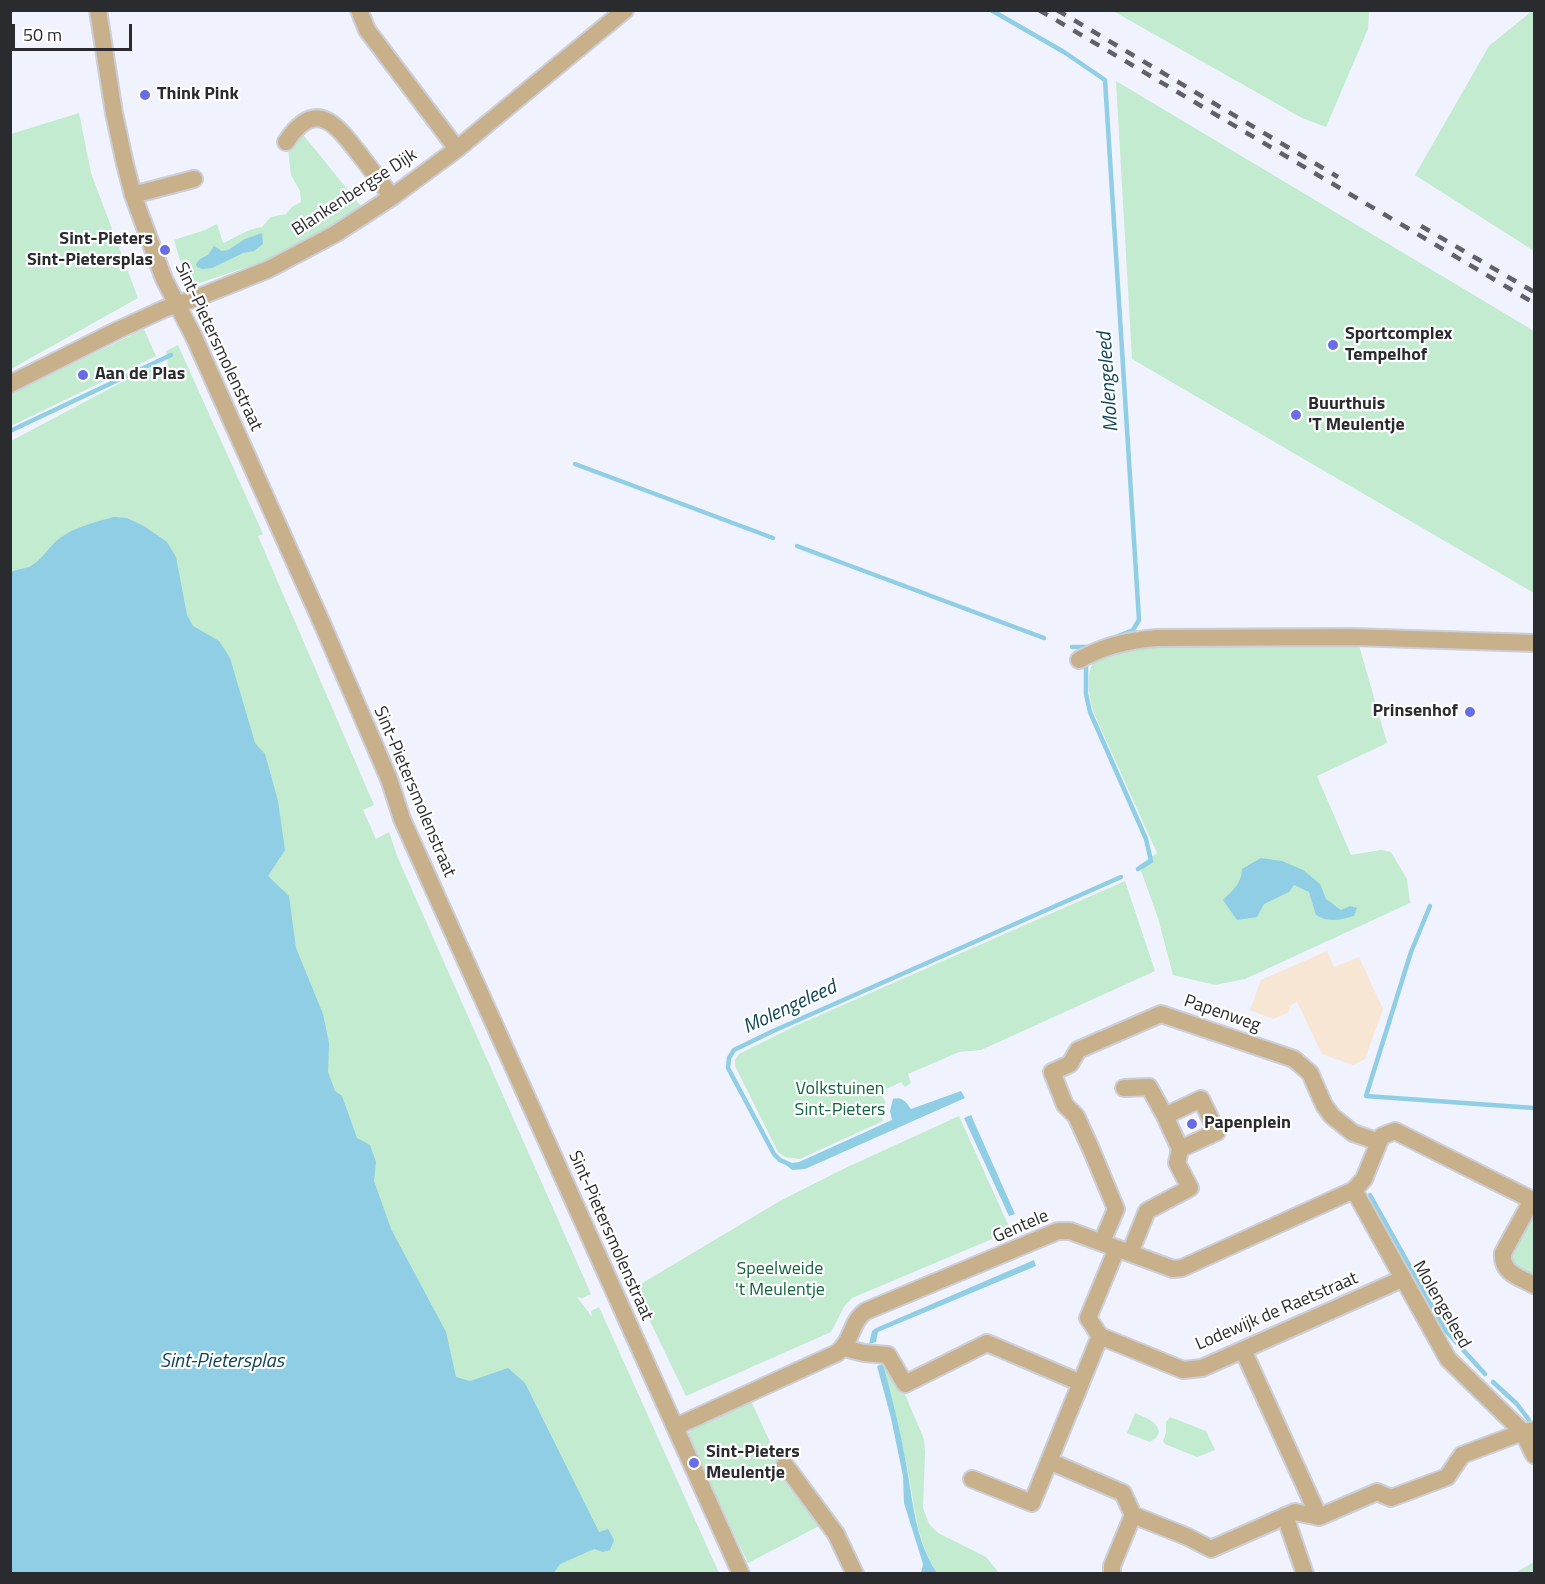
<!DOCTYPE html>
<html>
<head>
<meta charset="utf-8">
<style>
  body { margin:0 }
  #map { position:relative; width:1545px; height:1584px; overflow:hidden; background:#f0f2fe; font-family:"Titillium Web",sans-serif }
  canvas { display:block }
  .frame { position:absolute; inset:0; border:12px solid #2a2b2f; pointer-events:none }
  .scale { position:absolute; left:12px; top:24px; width:120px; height:27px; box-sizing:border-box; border:3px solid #2a2b2f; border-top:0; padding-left:8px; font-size:18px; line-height:21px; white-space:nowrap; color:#2a2b2f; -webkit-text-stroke:4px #fff; paint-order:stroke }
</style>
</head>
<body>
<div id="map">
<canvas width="1545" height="1584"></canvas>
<div class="frame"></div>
<div class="scale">50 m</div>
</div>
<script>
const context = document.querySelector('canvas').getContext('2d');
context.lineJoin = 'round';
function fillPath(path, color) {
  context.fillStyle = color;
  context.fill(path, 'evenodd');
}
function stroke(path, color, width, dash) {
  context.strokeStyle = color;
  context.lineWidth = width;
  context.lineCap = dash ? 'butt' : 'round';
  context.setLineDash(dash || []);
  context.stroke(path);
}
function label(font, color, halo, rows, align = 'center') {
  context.font = font + ' "Titillium Web",sans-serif';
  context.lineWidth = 4.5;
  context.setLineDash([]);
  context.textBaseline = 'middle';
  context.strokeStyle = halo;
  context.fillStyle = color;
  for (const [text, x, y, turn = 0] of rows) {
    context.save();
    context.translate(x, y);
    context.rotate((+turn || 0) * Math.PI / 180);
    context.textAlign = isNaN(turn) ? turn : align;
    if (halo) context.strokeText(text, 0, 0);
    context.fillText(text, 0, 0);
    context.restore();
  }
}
const industrial = new Path2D(`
  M 1327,951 L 1334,967 L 1359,957 L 1383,1009 L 1365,1059 L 1353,1065 L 1322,1054 L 1297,1002 L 1291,1005 L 1288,1013 L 1273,1019 L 1250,1010 L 1261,980 Z`);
const green = new Path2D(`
  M 1113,11 L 1369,11 L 1368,29 L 1326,127 L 1302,118 Z
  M 1532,11 L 1534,11 L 1534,251 L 1415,175 L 1489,46 Z
  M 1116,81 L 1534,331 L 1534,593 L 1132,359 Z
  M 79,113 L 91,173 L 138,298 L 11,369 L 11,134 Z
  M 300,131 L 361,206 L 335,224 L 276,257 L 188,287 L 174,240 L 205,230 L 217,224 L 223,243 C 237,237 247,229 262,227 L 271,217 L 286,214 L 292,207 L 301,202 L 300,191 L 291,175 L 288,149 Z
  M 144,329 L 156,356 L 11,426 L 11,394 Z
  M 178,345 L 263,534 L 258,536 L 374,805 L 363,810 L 376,839 L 389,832 L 397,856 L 591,1294 L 582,1298 L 577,1297 L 592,1317 L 591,1311 L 599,1307 L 719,1573 L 11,1574 L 11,441 L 141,372 L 160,365 L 168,365 L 166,351 Z
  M 1358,642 L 1387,743 L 1317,776 L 1351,855 L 1381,850 L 1391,852 L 1407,879 L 1410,903 L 1245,979 L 1215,985 L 1173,975 L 1158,918 L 1139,865 L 1157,853 L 1093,711 C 1089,694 1086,680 1092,664 L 1130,645 Z
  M 1125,881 L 1155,971 L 981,1050 L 959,1052 L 908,1074 L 911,1083 L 905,1087 L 901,1082 L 880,1092 L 886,1103 L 879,1106 L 883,1121 L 800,1159 L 785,1157 L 778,1152 L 735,1066 L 735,1060 L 739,1054 L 793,1027 Z
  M 959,1116 L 1011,1231 L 852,1298 L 844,1307 L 831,1332 L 686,1396 L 634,1288 L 780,1201 L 841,1170 Z
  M 1534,1210 L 1534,1278 L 1510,1265 L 1508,1256 Z
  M 883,1364 L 885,1364 L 893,1381 L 901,1385 L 924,1439 L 925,1452 L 923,1508 L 929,1524 L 938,1533 L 986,1557 L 999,1573 L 937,1573 C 918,1544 915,1510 909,1477 C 902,1439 891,1402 883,1364 Z
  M 751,1401 L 782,1468 L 780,1476 L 805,1508 L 811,1509 L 821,1525 L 748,1563 L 687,1435 L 694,1427 Z
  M 1135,1413 C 1145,1418 1157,1420 1159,1432 L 1156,1438 L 1150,1442 L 1127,1433 Z
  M 1170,1417 L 1206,1431 L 1215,1450 L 1197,1457 L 1165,1444 L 1163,1441 L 1166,1433 L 1166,1422 Z
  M 1534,1562 L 1534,1573 L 1513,1574 Z`);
const water = new Path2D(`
  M 262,233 L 263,244 L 254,251 L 243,253 L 212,268 L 202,269 L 197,267 L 196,264 L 200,259 L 208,255 L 214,246 L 222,251 L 228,250 L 245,239 Z
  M 114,517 L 127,518 L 144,526 L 167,542 L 176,557 L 187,615 L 193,626 L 219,641 L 230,658 L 255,743 L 265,754 L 278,801 L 285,850 L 268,876 L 289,896 L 296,948 L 323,1014 L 329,1043 L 328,1072 L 335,1091 L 342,1096 L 357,1138 L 370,1145 L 376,1162 L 374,1181 L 391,1229 L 446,1332 L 456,1377 L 470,1381 L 508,1368 L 525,1383 L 599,1532 L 608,1529 L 614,1540 L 610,1550 L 603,1552 L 594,1549 L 560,1564 L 553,1574 L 11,1573 L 11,572 C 17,569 23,569 29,567 C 42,561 49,546 60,538 C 73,528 98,521 114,517 Z
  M 1261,858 L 1282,861 L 1303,870 L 1320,884 L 1326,899 L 1341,910 L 1350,906 L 1357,908 L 1354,916 C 1340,920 1329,923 1316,915 L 1309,892 L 1294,885 L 1289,892 L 1264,904 L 1257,917 L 1237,920 L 1223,900 C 1233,890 1242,883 1242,869 Z
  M 961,1091 L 965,1098 L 805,1169 L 792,1170 L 785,1164 L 799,1162 L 892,1120 L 890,1111 L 893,1099 C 902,1096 906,1102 911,1109 Z
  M 971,1115 L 1015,1214 L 1009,1216 L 964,1118 Z
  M 1034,1260 L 1036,1266 L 878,1332 L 876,1342 L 869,1344 L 872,1331 L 876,1328 Z
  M 883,1364 C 892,1397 900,1430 906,1463 C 913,1501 915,1540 937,1573 L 921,1573 L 923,1564 L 904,1503 L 903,1476 L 891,1418 L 877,1366 Z`);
const stream = new Path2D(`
  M 991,10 L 1064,52 L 1105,80 L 1139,620 L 1133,630 L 1113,638
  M 10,431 L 171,355
  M 575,464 L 773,538
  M 797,546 L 1044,638
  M 1072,647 L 1088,647
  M 1086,664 L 1086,694 L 1090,712 L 1146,839 L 1151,861 L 1138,869
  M 1430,906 L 1411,952 L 1366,1096 L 1534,1108
  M 791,1165 L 780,1160 L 774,1154 L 728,1068 L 729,1058 L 734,1050 L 771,1032 L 1121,877
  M 1370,1195 L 1446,1331 L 1485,1374
  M 1493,1382 L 1517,1404 L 1529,1420`);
const minor = new Path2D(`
  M 98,10 L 114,113 L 125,164 L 133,195 L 164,279 L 194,337 L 321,621 L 389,779 L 402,819 L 741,1574
  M 359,10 L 367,30 L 457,149
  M 286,142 C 316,97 336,124 360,155 C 371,169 381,183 392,197
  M 133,195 L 194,179
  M 10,384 L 118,330 L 164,309 L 199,297 L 269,269 L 335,234 L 392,197 L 457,149 L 625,10
  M 1079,660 C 1103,646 1130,640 1157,638 L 1351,637 L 1534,643
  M 1124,1088 L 1149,1087 L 1165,1116 L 1180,1149 L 1177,1163 L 1190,1188 L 1147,1211 L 1130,1253
  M 1165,1116 L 1201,1099 L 1217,1132 L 1180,1149
  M 1354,1190 L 1448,1359 L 1523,1432 L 1534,1455
  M 1532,1200 L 1503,1253 C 1501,1273 1519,1277 1534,1285
  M 1102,1242 L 1116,1209 L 1091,1149 L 1076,1116 L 1065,1105 L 1052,1072 L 1070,1064 L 1078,1050 L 1161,1014 L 1294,1059 L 1310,1073 L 1324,1105 L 1332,1116 L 1353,1133 L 1379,1142 L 1382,1136 L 1395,1131 L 1534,1201
  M 1100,1336 L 1183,1370 L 1202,1368 L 1402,1279
  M 844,1348 L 864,1353 L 888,1355 L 905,1384 L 987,1343 L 1081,1383
  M 1243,1350 L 1319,1517
  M 675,1427 L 837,1353 C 853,1341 850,1322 866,1311 L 1058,1231 L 1070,1231 L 1173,1269 L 1182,1268 L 1354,1190 L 1364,1179 L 1379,1142
  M 1049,1461 L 1123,1493 L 1133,1515 L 1188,1537 L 1211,1549 L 1295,1512 L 1319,1517 L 1377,1492 L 1391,1498 L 1447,1477 L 1462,1455 L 1523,1432 L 1534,1430
  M 785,1465 L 836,1534 L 855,1574
  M 972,1479 L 1032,1503 L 1100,1336 L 1088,1318 L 1117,1248
  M 1285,1516 L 1305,1574
  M 1112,1574 L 1112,1566 L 1133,1515`);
const rail = new Path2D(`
  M 1039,10 L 1534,303
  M 1057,10 L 1338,177
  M 1421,226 L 1534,292`);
const markers = [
  [145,95,6,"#686de6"],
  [165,250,6,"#686de6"],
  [1333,345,6,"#686de6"],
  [83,375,6,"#686de6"],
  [1296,415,6,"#686de6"],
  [1470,712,6,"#686de6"],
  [1192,1124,6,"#686de6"],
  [694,1463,6,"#686de6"]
];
const poiNames = [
  ["Think Pink",157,95],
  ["Sint-Pieters",153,240,"right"],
  ["Sint-Pietersplas",153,261,"right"],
  ["Sportcomplex",1345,335],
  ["Tempelhof",1345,356],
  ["Aan de Plas",95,375],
  ["Buurthuis",1308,405],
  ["'T Meulentje",1308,426],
  ["Prinsenhof",1458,712,"right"],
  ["Papenplein",1204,1124],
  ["Sint-Pieters",706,1453],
  ["Meulentje",706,1474]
];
const streetNames = [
  ["Blankenbergse Dijk",355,193,-33],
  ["Sint-Pietersmolenstraat",218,347,65],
  ["Sint-Pietersmolenstraat",414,792,67],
  ["Papenweg",1222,1014,19],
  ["Gentele",1021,1227,-23],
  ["Sint-Pietersmolenstraat",610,1236,66],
  ["Molengeleed",1441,1305,60],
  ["Lodewijk de Raetstraat",1277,1312,-23]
];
const parkNames = [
  ["Volkstuinen",840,1090],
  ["Sint-Pieters",840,1111],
  ["Speelweide",780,1270],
  ["'t Meulentje",780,1291]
];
const waterNames = [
  ["Molengeleed",1109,382,-94],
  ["Molengeleed",790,1008,-25],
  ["Sint-Pietersplas",222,1362]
];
fillPath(industrial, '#f7e6d4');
fillPath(green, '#c2ebcf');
fillPath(water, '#8fcee4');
stroke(stream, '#8fcee4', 4.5);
stroke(minor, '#ccced9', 20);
stroke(minor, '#c8b18a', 16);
stroke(rail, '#606168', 4.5, [10, 10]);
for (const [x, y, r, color] of markers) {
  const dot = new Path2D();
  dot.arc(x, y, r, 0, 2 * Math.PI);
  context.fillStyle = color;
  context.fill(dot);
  stroke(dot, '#fff', 2);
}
label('bold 18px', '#2a2b2f', '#fff', poiNames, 'left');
label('18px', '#2a2b2f', '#fff', streetNames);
label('18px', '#12653d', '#fff', parkNames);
label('italic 20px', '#0e4556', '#fff', waterNames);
</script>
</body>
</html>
